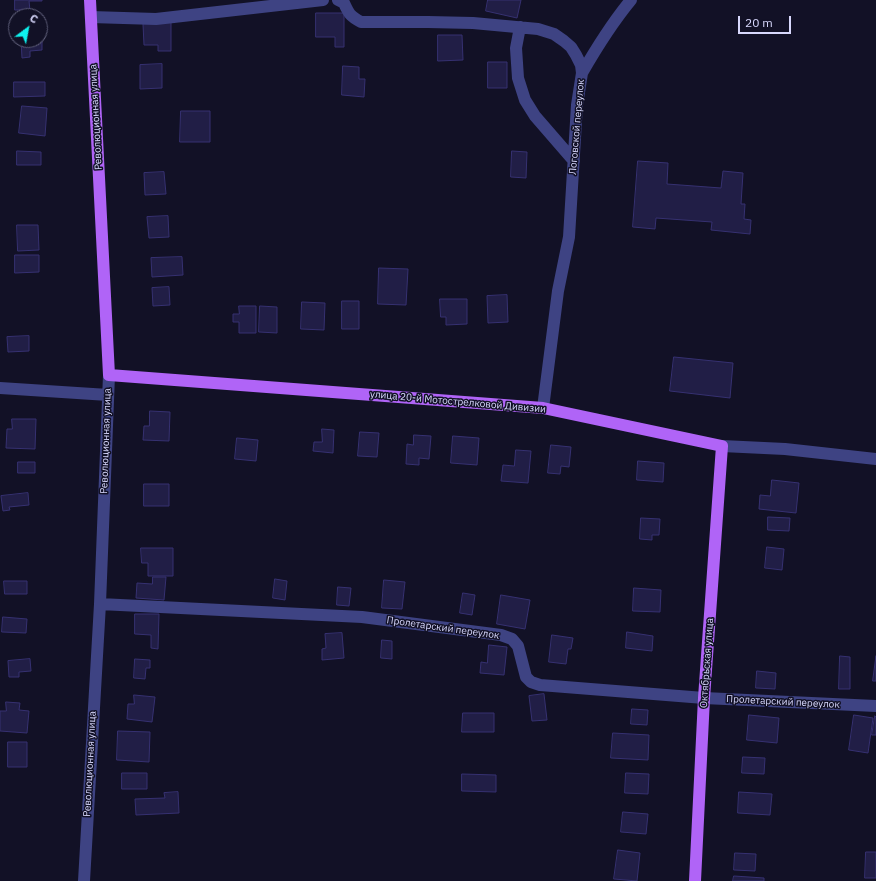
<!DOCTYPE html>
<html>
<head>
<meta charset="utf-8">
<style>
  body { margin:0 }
  #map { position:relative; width:876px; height:881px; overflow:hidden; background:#121126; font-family:"IBM Plex Sans",sans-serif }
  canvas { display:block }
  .north { position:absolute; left:8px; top:8px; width:40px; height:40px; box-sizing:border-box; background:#121126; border:1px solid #61617c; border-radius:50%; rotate:32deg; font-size:11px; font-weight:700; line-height:16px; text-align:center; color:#d8d8fd }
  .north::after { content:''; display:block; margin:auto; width:14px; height:18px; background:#0ef3f0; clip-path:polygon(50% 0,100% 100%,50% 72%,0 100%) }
  .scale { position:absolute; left:738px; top:16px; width:53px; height:18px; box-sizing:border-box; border:2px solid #d8d8fd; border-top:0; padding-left:5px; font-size:12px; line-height:14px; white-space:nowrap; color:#d8d8fd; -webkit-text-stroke:3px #121126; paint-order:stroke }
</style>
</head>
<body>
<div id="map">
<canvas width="876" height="881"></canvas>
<div class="north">С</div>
<div class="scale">20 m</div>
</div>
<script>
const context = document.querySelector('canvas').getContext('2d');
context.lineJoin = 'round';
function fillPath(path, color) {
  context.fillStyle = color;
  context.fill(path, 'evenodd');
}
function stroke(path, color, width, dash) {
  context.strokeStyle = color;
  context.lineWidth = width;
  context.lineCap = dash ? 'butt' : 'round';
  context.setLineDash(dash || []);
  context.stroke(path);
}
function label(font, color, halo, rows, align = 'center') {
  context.font = font + ' "IBM Plex Sans",sans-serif';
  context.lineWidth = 3;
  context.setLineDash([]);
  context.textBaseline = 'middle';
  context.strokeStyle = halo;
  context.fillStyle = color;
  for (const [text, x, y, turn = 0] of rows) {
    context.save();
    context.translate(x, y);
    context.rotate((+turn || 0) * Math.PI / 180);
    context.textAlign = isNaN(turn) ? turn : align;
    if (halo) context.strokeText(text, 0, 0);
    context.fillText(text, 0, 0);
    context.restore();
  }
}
const building = new Path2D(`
  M 15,0 L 42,0 L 42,1 L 29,1 L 30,10 L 15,10 Z
  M 488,0 L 521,0 L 517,18 L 486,11 Z
  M 316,13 L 344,13 L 344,47 L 335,47 L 335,37 L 316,37 Z
  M 171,23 L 171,51 L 158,51 L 158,45 L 144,45 L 143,24 Z
  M 40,34 L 42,34 L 42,50 L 30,51 L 30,57 L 22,58 L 21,40 L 40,40 Z
  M 438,35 L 462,35 L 463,60 L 438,61 Z
  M 488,62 L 507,62 L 507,88 L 488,88 Z
  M 162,64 L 162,88 L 140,89 L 140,65 Z
  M 343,66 L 359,67 L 359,79 L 365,79 L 364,97 L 342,95 Z
  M 14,82 L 45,82 L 45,96 L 14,97 Z
  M 22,106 L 47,108 L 45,136 L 19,133 Z
  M 181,111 L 210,111 L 210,142 L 180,142 Z
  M 17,151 L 41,152 L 41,165 L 17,165 Z
  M 512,151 L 527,152 L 526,178 L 511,177 Z
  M 638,161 L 668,163 L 667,184 L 721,188 L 723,171 L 743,173 L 741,204 L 745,204 L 744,219 L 751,220 L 750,234 L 711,230 L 712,222 L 656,218 L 655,229 L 633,227 Z
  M 164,172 L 166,194 L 145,195 L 144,173 Z
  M 168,216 L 169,237 L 149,238 L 147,217 Z
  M 17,225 L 38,225 L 39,250 L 18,251 Z
  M 15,255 L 39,255 L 39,272 L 15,273 Z
  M 182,257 L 183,275 L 152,277 L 151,258 Z
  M 379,268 L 408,269 L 406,305 L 378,304 Z
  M 169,287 L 170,305 L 153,306 L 152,288 Z
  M 507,295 L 508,322 L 488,323 L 487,296 Z
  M 440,299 L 467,299 L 467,324 L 446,325 L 446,317 L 441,317 Z
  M 342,301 L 359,301 L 359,329 L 342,329 Z
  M 302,302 L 325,303 L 324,330 L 301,329 Z
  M 239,306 L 256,306 L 256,333 L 239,333 L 239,322 L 233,322 L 233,314 L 239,314 Z
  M 260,306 L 277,307 L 277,333 L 259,332 Z
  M 29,336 L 29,351 L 8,352 L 7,337 Z
  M 674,357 L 733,363 L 730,398 L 670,391 Z
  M 150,411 L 170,412 L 169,441 L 143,440 L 144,426 L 149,426 Z
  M 12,419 L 36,419 L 35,449 L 6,448 L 7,429 L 12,429 Z
  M 322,429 L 334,430 L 333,453 L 313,451 L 314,442 L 322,442 Z
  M 360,432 L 379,433 L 377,457 L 358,456 Z
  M 414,435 L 431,436 L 429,459 L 419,458 L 419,465 L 406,464 L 407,444 L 413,445 Z
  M 453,436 L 479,438 L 477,465 L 451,463 Z
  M 237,438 L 258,440 L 256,461 L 235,459 Z
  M 551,445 L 571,447 L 569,467 L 561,466 L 560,474 L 548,473 Z
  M 516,450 L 531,451 L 528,483 L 501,481 L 503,465 L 514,466 Z
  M 638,461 L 664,463 L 663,482 L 637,480 Z
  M 18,462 L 35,462 L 35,473 L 18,473 Z
  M 772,480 L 799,483 L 796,513 L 759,509 L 760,495 L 770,496 Z
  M 144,484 L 169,484 L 169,506 L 144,506 Z
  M 28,493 L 29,505 L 9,507 L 10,510 L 3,511 L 1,496 Z
  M 768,517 L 790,518 L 789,531 L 768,530 Z
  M 641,518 L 660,519 L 659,535 L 652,535 L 652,540 L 640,539 Z
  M 767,547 L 784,549 L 782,570 L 765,568 Z
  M 141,548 L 173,548 L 173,576 L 148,576 L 148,563 L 142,563 Z
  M 153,577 L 166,577 L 164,600 L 136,598 L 137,583 L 152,584 Z
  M 275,579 L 287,581 L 285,600 L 273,598 Z
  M 384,580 L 405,582 L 402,609 L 382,608 Z
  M 4,581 L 27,581 L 27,594 L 5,594 Z
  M 338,587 L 351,588 L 349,606 L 337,605 Z
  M 634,588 L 661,590 L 660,612 L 633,611 Z
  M 463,593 L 475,595 L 472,615 L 460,613 Z
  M 501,595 L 530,600 L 525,629 L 497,624 Z
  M 135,614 L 159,614 L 158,649 L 151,648 L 151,635 L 135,634 Z
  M 3,617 L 27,619 L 26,633 L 2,632 Z
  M 627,632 L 653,636 L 652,651 L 626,648 Z
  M 342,633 L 344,658 L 322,660 L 322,649 L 326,648 L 325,634 Z
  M 552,635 L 573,638 L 571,649 L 568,649 L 566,664 L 549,662 Z
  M 382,640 L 392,641 L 392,659 L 381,658 Z
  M 489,645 L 507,647 L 504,675 L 480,673 L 481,662 L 487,663 Z
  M 840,656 L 850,657 L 850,689 L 839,689 Z
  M 876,656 L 876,681 L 873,681 Z
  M 30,659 L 31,671 L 19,672 L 19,677 L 9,677 L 8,661 Z
  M 135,659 L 150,660 L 150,668 L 146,668 L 145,679 L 134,678 Z
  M 757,671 L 776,673 L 775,689 L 756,688 Z
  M 544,694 L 547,720 L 532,721 L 529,696 Z
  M 134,695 L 155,697 L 152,722 L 127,719 L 128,704 L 134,704 Z
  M 6,702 L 20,703 L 19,710 L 29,711 L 27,733 L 0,731 L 0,711 L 6,711 Z
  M 632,709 L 648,710 L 647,725 L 631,724 Z
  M 463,713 L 494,713 L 494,732 L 462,732 Z
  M 749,715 L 779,718 L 777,743 L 747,740 Z
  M 854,715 L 873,718 L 868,753 L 849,750 Z
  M 875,716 L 876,717 L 876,735 L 872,735 Z
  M 118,731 L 150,732 L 149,762 L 117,760 Z
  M 613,733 L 649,735 L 648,760 L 611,758 Z
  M 8,742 L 27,742 L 27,767 L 8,767 Z
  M 743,757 L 765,758 L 764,774 L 742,773 Z
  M 122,773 L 147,773 L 147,789 L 122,789 Z
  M 626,773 L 649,774 L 648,794 L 625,793 Z
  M 462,774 L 496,775 L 496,792 L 462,791 Z
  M 178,792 L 179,813 L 136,815 L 135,799 L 165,798 L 164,793 Z
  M 739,792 L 772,794 L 770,815 L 738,813 Z
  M 623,812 L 648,814 L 646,834 L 621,832 Z
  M 618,850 L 640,853 L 637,881 L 614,879 Z
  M 866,852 L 876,852 L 876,878 L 865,878 Z
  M 735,853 L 756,854 L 755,871 L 734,870 Z
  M 734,876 L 764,878 L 764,881 L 733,881 Z`);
const minor = new Path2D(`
  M 338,0 L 344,3 C 349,14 350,16 361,22 L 428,22 L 473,23 L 538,29 L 554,34 L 564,41 L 571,47 L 576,55 L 581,65 L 582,73 L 577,105 L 569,237 L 558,291 L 543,408
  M 91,17 L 156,19 L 323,0
  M 520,27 L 516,48 L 518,78 L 525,100 L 535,116 L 574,161
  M 582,73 C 597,47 612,23 631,0
  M 0,388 L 108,395
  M 722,446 L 785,449 L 876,459
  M 100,604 L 362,617 L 501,635 L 512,639 L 518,646 L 526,677 L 531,682 L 540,685 L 704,698 L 876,706
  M 84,881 L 100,604 L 109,375`);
const major = new Path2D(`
  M 90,0 L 109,375 L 543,408 L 722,446 L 704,698 L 695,881`);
const streetNames = [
  ["Революционная улица",96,117,-93],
  ["Логовской переулок",577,127,-85],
  ["улица 20-й Мотострелковой Дивизии",458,402,5],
  ["Революционная улица",106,441,-88],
  ["Пролетарский переулок",443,628,8],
  ["Октябрьская улица",707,663,-86],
  ["Пролетарский переулок",783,702,3],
  ["Революционная улица",90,764,-87]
];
fillPath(building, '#211e46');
stroke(building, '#363171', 1);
stroke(minor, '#3e4383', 12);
stroke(major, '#b064f7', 12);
label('10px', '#d8d8fd', '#121126', streetNames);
</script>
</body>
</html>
